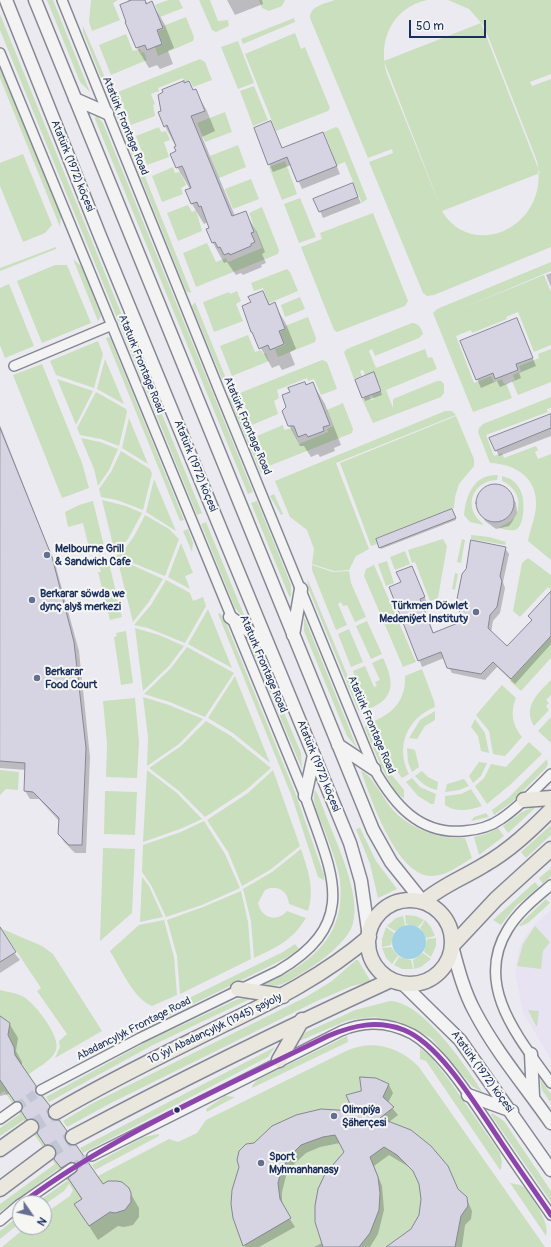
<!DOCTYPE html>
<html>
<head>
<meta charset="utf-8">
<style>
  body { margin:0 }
  #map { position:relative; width:551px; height:1247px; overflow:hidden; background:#eceaf1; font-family:Pangolin,sans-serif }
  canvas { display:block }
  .north { position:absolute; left:12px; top:1195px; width:40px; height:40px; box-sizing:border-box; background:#f6f6f2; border:1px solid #9ea6b7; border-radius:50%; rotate:124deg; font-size:11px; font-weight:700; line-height:16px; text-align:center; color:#1b2f5e }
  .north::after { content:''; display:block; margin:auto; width:14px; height:18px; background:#647091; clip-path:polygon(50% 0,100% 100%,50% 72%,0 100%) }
  .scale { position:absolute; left:409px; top:20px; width:77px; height:18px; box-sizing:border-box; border:2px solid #1b2f5e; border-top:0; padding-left:5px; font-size:12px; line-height:14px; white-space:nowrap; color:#1b2f5e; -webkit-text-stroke:3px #f6f6f2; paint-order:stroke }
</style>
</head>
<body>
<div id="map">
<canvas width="551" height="1247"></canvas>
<div class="north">N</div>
<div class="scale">50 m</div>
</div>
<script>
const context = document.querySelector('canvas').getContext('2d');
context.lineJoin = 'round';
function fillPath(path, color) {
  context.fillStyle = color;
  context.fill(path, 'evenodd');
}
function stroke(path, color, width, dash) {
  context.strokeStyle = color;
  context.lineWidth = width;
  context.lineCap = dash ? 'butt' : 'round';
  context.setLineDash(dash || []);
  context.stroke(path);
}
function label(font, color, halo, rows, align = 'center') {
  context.font = font + ' Pangolin,sans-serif';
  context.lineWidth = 4;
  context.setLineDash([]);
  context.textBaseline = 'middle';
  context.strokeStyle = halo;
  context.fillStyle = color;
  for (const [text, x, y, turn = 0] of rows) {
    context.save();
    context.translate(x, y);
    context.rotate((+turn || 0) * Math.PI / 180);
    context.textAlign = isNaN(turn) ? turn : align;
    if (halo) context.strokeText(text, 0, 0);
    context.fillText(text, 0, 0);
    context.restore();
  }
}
const built = new Path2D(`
  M 551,910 L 551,1059 L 523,1013 L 515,972 L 519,948 L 526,935 L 536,923 Z`);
const green = new Path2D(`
  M 47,0 L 53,0 L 90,92 L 80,82 Z
  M 91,0 L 118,0 L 113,3 L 120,20 L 92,31 L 89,22 Z
  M 168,0 L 179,0 L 183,8 L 160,17 L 155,5 Z
  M 199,0 L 210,0 L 218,21 L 228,20 L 229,26 L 216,32 L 212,30 Z
  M 259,0 L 285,0 L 282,6 L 269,11 L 262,8 Z
  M 335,0 L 427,0 C 392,8 377,41 387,74 L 442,211 L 384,61 L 481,23 L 540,173 L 442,211 C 472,262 551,227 537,161 L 484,26 L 469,9 L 448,0 L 551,0 L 551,74 L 530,82 L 532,86 L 551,79 L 551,247 L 434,295 L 427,296 L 423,293 L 369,162 L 393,153 L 392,149 L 368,158 L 310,18 C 309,6 327,3 335,0 Z
  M 0,14 L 202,513 L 197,515 L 0,30 Z
  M 186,17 L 194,37 L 193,41 L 158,56 L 155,47 L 163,44 L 158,31 L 164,29 L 163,26 Z
  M 294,18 L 295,22 L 243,44 L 241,39 Z
  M 83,26 L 106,80 L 101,78 L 83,32 Z
  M 295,33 L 301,49 L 305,47 L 330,108 L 328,111 L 276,131 L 245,54 Z
  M 126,34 L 133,51 L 140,49 L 141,53 L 144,52 L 147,60 L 111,75 L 99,45 Z
  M 238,41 L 254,83 L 238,89 L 221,47 Z
  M 200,59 L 205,62 L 212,80 L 193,87 L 190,80 L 185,82 L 183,78 L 158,88 L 159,91 L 151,94 L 155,104 L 153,105 L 155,116 L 131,125 L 118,92 Z
  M 0,68 L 61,216 L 60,227 L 0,78 Z
  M 254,86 L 268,120 L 253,126 L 240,91 Z
  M 111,91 L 191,292 L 190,293 L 186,291 L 108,95 Z
  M 225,112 L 232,132 L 205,142 L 197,123 Z
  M 96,115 L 103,123 L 253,492 L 248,494 L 95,119 Z
  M 159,127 L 161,132 L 166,131 L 170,140 L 164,142 L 169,157 L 147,165 L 136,136 Z
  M 336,127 L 339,129 L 367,199 L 362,203 L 345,162 L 337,165 L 324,132 Z
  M 238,145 L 246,167 L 219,178 L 210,156 Z
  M 23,154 L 52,225 L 45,233 L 23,242 L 0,186 L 0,163 Z
  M 285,161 L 297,194 L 282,200 L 269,167 Z
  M 173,167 L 175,173 L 180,172 L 186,185 L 181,188 L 183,194 L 162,202 L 152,176 Z
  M 251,179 L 259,199 L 233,209 L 225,189 Z
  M 300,198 L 316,237 L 299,243 L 284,204 Z
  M 188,205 L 192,212 L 196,210 L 202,231 L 178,241 L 167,213 Z
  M 262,207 L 279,250 L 278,254 L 196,287 L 183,253 L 207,243 L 216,262 L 226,258 L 228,262 L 262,248 L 249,213 Z
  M 373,213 L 408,301 L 405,306 L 337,332 L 334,330 L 301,247 L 322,239 L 320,233 Z
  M 56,247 L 56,249 L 0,271 L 0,268 Z
  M 73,259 L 82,267 L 101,316 L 99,320 L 98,321 Z
  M 551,262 L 551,271 L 460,309 L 544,275 L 551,292 L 551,345 L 534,352 L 518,312 L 506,317 L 507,319 L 472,333 L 471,330 L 456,336 L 474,383 L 491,376 L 494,382 L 502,379 L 504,384 L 506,383 L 512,398 L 473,412 L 433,313 L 437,309 Z
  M 55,265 L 67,265 L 91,323 L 42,343 L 17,281 Z
  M 287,269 L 290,272 L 298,291 L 269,303 L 263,288 L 254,291 L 251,283 Z
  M 9,284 L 34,346 L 5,358 L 0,345 L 0,288 Z
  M 237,291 L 241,301 L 236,304 L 243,321 L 214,332 L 203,302 L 229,292 L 230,294 Z
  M 300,297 L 305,309 L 285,317 L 281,305 Z
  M 195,302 L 227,381 L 222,379 L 192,306 Z
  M 308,317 L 316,338 L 315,342 L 278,357 L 275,349 L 285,345 L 280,332 L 286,329 L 285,326 Z
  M 412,323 C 419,323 421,328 423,334 L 419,338 L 375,356 L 372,349 L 369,351 L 376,368 L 425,349 L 428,358 L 432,357 L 437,369 L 386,390 L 393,408 L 393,399 L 437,381 L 441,381 L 444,384 L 444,393 L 441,397 L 373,423 L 362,399 L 369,396 L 371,400 L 374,399 L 372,395 L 382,391 L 374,372 L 365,375 L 363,370 L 360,371 L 362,376 L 354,379 L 344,352 L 347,349 Z
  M 248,335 L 255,352 L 261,350 L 263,354 L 266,353 L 269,361 L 232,376 L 220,346 Z
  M 108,337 L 110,338 L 184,520 L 180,521 L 106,338 Z
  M 98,341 L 103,354 L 94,388 L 56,375 L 50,361 Z
  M 551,349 L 551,382 L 518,395 L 512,381 L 515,380 L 513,375 L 521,371 L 519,366 L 539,358 L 538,354 Z
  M 105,359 L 124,404 L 97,389 Z
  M 322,360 L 327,362 L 337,389 L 321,395 L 314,379 L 308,381 L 307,378 L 277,390 L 279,398 L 274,401 L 278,414 L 252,425 L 240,393 Z
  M 42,364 L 82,463 L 89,488 L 62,498 L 13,375 Z
  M 57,379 L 93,391 L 76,425 Z
  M 96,392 L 126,409 L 127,412 L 119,446 L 101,439 L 80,435 L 77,428 Z
  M 232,392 L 264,472 L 261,473 L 229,398 Z
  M 551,397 L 551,408 L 547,409 L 548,412 L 486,435 L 494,456 L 502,453 L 504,458 L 536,446 L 538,450 L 535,452 L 538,459 L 551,454 L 551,560 L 528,541 C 530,530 535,518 536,507 C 538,478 516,464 490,463 L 478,432 L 479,428 L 483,424 Z
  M 343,403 L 353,429 L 352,433 L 269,466 L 257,436 L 283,425 L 284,430 L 292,428 L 299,444 L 328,432 L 327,429 L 333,426 L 327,410 Z
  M 445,411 L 452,411 L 456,415 L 336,463 L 369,549 L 356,556 L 349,570 L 334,571 L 312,564 L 314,549 L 307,530 L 290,517 L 275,481 Z
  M 456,416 L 474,459 L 474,466 L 459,484 L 455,497 L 454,508 L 376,538 L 377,544 L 371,546 L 340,463 Z
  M 129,418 L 148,464 L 122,448 Z
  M 81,438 L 100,442 L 118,449 L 109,470 L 98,486 L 94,469 Z
  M 121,451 L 150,469 L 152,474 L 143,510 L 117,500 L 101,497 L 99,489 L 111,472 Z
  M 498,475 L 497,480 C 480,480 466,496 474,513 C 476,518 481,522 484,525 L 470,522 L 464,515 C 466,495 474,474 498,475 Z
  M 502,476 C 511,478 518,483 521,492 C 525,499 525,527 515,530 C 510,531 503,529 499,528 C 502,525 508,524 512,520 C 525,506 517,487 502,481 Z
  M 154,479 L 176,531 L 146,512 Z
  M 274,494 L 283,514 L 281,515 L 270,496 Z
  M 102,500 L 126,506 L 142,513 L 128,539 L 115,553 Z
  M 93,501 L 105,550 L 96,552 L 95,550 L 90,552 L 83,523 L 68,527 L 65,512 L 79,505 Z
  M 257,501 L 291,585 L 291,597 L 289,596 L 251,503 Z
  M 145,515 L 169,529 L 179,539 L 165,576 L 133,563 L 117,558 L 116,556 C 130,547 138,529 145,515 Z
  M 206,522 L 244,615 L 243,617 L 235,608 L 201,524 Z
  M 188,529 L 193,543 L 192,552 L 183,531 Z
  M 471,535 L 489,537 L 506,542 L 505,545 L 471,539 Z
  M 443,539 L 447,546 L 438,598 L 430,601 L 415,562 L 412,563 L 408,550 Z
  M 462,539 L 465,540 L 461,563 L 457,562 Z
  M 181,543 L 193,573 L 185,576 L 190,589 L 168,577 Z
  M 405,551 L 410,564 L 395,570 L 390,557 Z
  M 528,558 L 551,575 L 551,590 L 548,587 L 520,617 L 513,611 L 522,563 Z
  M 387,561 L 394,583 L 386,586 L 378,564 Z
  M 118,562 L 132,565 L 163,579 L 148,603 L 133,622 Z
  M 109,563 L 122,617 L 110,620 L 98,572 L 101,572 L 99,566 Z
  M 312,565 L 333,572 L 349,571 L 351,583 L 366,617 L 355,622 L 347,605 L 343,606 L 341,602 L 338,604 L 347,625 L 336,630 L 312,570 Z
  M 374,565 L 416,662 L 403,667 L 364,576 L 366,569 Z
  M 455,573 L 458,574 L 455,590 L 452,589 Z
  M 307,578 L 363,713 L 358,710 L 309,590 Z
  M 166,580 L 190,593 L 193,601 L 203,597 L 206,606 L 185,643 L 148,628 L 134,625 L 151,605 Z
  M 208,609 L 232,668 L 188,644 Z
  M 220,613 L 226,623 L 296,795 L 324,875 L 324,880 L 318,877 L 292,797 L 218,614 Z
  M 304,619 L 305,619 L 357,748 L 347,736 L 304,631 Z
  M 367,621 L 382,654 L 371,659 L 356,626 Z
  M 135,628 L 159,635 L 184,646 L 169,666 L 143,691 Z
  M 349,629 L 363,662 L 351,667 L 338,634 Z
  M 126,631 L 133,683 L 121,685 L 114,637 L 117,636 L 116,633 Z
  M 551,636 L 551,658 L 521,691 L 510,681 Z
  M 248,640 L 257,648 L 301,753 L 302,769 Z
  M 187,647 L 234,673 L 205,717 L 170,702 L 144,694 L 171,668 Z
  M 383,658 C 394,681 396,698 369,709 L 353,671 L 365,666 L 374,687 L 377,686 L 375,682 L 380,680 L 372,663 Z
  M 422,669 L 434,701 L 435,707 C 407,718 395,747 409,774 L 402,778 L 393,766 L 374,721 C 394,713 406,699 405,676 Z
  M 235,676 L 270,763 L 233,733 L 208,718 Z
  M 551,680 L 551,695 L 546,700 L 549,703 L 546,706 L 549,710 L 534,726 C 522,707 539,692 551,680 Z
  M 502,685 L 516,698 C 510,712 512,725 522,737 L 505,756 L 493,754 L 489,731 L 476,715 Z
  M 143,697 L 169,705 L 203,719 L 179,744 L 147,766 L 148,737 Z
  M 135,698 L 139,742 L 137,778 L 106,777 L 107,744 L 103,701 Z
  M 435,711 L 435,720 L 425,726 L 417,739 L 409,738 L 420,720 Z
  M 551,717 L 551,743 L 538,731 Z
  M 475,719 L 485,733 L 489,753 L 481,751 L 478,736 L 471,727 Z
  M 206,721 L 231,736 L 271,768 L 246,790 L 205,817 L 179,791 L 149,768 L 181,746 Z
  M 367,722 L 387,769 L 404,790 L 404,798 C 390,793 371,742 365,728 Z
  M 529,742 L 542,754 L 511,784 L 487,804 L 475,786 L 484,778 L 491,764 L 506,767 Z
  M 407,748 L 415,750 L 419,767 L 412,772 L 408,762 Z
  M 547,759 L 548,764 L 546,768 L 512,802 L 494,815 L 492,810 L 508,798 Z
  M 479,762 L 487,763 L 481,776 L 473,783 L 469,776 Z
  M 0,770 L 19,772 L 18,790 L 6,789 L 0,795 Z
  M 147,770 L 177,793 L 202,819 L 180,829 L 143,842 Z
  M 273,770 L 300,846 L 270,870 L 242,886 L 228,852 L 207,820 L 248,793 Z
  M 361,771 C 371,773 384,800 392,809 C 410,829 438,839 465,838 L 472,858 C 460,865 446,876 432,876 C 397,877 371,799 361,771 Z
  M 422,771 L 428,777 L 438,782 L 437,790 C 428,788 421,783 415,776 Z
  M 412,778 L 420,787 L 436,794 L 434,804 L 431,804 L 418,796 L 406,782 Z
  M 464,779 L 469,786 L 459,790 L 445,792 L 447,784 Z
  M 471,789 L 482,806 C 471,810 456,813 445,805 L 445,796 L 461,794 Z
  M 315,790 C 320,797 323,809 327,818 C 337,844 361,895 353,923 C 349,941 318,964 302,973 C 292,979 278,990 265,984 C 311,964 346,936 340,881 C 338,864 330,847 325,831 C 320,819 311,803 315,790 Z
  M 105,791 L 137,792 L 135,835 L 104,834 Z
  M 533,807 L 535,808 L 508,833 L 503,826 L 522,812 Z
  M 486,813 L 489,817 L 471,821 L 474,817 Z
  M 204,821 L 225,854 L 240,888 L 202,905 L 166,917 L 151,885 L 142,872 L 143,845 L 181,832 Z
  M 551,825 L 551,835 L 526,858 L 521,852 Z
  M 360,828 L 376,861 L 397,889 L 378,898 L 370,864 L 356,829 Z
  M 498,828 L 504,836 L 479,855 L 474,837 L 486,834 Z
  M 103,848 L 135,849 L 132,913 L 100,941 Z
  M 301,849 C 308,870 315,889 308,911 L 289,904 C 288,891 277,884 265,890 L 258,903 C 261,918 277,923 287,911 L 306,918 C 292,941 277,947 254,958 L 251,921 L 243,889 L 272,872 Z
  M 551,868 L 551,876 L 543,884 L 539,878 Z
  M 142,877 L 149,886 L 163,917 L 140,922 Z
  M 535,882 L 539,887 L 516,906 L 501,925 L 493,920 Z
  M 241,891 L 248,922 L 251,959 L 180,994 L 177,956 L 167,920 L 203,907 Z
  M 546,899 L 550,903 L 528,923 L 521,926 L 519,925 Z
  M 405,915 L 416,916 L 424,920 L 418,927 L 406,924 Z
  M 403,916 L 405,925 L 395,931 L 387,926 L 396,918 Z
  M 164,920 L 174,957 L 177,995 L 152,1006 C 134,1000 120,967 110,951 L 139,925 Z
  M 425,920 L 431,927 L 435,936 L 426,938 L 420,928 Z
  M 535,926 L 550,942 L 543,951 L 541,969 L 517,966 L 523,944 Z
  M 386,927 L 394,933 L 391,945 L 382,947 L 382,939 Z
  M 0,928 L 42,946 L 53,954 L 102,1031 L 55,1058 L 60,1047 L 59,1041 L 67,1034 L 37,991 L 41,988 L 3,931 L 0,933 Z
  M 436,938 L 436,946 L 431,957 L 424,952 L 427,939 Z
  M 295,944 L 299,949 L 286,958 L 163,1019 L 154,1022 L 144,1020 L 283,952 Z
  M 391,947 L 398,956 L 392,964 L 386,958 L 382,948 Z
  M 423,953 L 431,959 L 421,967 L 414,969 L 413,960 Z
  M 399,957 L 411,960 L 413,969 L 402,969 L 394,965 Z
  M 356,960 L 358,960 L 370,980 L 369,982 L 352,986 L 317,1001 L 111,1103 L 67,1127 L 63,1121 L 93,1103 L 306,997 L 332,981 Z
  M 0,990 C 8,992 17,993 24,997 C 35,1004 61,1036 56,1050 C 52,1061 38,1067 29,1074 L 98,1176 L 169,1139 L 178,1142 L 197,1133 L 206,1120 L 346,1051 C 373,1039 399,1047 419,1067 L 545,1247 L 2,1247 L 26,1227 L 44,1227 L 44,1214 L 70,1196 L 73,1190 L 69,1184 L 64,1191 L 44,1205 L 44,1203 L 36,1203 L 67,1181 L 58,1169 L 0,1212 L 0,1204 L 55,1164 L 24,1120 L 0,1136 L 0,1128 L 20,1114 L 4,1091 L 0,1094 Z
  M 238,999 L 250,999 L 151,1046 L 49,1102 L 46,1097 L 148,1041 Z
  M 390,1001 C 422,1001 467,1067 483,1093 L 472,1086 L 431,1038 L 400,1022 L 375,1017 L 356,1019 L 346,1021 L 297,1042 L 306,1032 L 340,1017 L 355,1010 Z
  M 528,1010 L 539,1011 L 537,1026 L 536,1026 Z
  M 347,1036 L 348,1042 L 252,1088 L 252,1086 L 257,1080 Z
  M 275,1047 L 268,1057 L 83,1153 L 80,1148 Z
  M 420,1048 L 431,1057 L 449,1080 L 500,1153 L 502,1162 L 501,1169 L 500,1170 L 426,1061 L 420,1059 Z
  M 540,1079 L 551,1094 L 551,1103 L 542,1090 Z
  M 225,1096 L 235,1097 L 207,1112 L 206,1109 Z
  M 492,1113 L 504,1121 L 551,1191 L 551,1202 L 491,1115 Z
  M 159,1134 L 159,1136 L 95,1170 L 92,1165 L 144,1137 Z
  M 510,1183 L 520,1185 L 525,1188 C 532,1199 551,1223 546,1236 Z
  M 20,1215 L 20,1223 L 0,1239 L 0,1231 Z`);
const water = new Path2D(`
  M392 942a17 17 0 1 1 34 0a17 17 0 1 1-34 0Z`);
const shadow = new Path2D(`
  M 128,0 L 145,0 L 148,4 L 152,3 L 164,23 L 174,48 L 168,51 L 173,64 L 160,69 L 157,65 L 149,68 L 137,48 Z
  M 227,0 L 262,0 L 263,4 L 235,15 Z
  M 195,90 L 207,111 L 215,131 L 202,137 L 235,216 L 245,212 L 257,232 L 265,252 L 262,254 L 266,263 L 261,265 L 262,267 L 243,275 L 241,273 L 236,275 L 227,262 L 224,263 L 213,243 L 207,230 L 211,228 L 208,222 L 204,224 L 192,204 L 187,190 L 190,189 L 177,167 L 176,147 L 165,126 Z
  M 270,122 L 282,149 L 323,133 L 340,174 L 302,189 L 291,165 L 273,172 L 269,164 Z
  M 352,184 L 361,203 L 323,218 L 315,199 Z
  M 551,273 L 551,287 L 546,275 Z
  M 263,292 L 270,305 L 274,303 L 286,324 L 296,349 L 290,352 L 295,365 L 282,370 L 279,365 L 272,368 L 252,332 L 252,303 Z
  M 517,320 L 536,366 L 519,373 L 521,378 L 500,387 L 497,381 L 481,388 L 461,342 Z
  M 375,377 L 382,395 L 365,401 L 356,380 Z
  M 313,384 L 325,404 L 341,445 L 334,448 L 335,451 L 320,457 L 318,454 L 311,457 L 304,446 L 300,446 L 289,425 L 306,386 Z
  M 551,417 L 551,436 L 499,456 L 496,450 Z
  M 0,425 L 56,567 L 79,651 L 90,757 L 86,853 L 75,853 L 64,842 L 59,834 L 59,821 L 39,799 L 30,799 L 25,791 L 26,770 L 0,768 Z
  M 498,485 L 509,492 L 516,503 L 517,513 L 512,522 L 509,526 L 496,529 L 485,521 L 477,505 L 477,500 L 482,491 L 486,488 Z
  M 453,512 L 456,520 L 381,549 L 380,547 Z
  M 505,548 L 509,554 L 503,582 L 505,588 L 500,613 L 493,621 L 491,633 L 507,648 L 532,621 L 529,616 L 551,593 L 551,644 L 515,684 L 497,667 L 485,680 L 452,673 L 444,658 L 422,667 L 391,587 L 402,583 L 412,567 L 427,603 L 423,605 L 434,634 L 459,624 Z
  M 0,935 L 20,960 L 0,973 Z
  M 0,1021 L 9,1023 L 18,1038 L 16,1051 L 22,1062 L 22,1068 L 103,1186 L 128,1189 L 139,1208 L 139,1217 L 133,1225 L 124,1227 L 118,1226 L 98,1240 L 75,1204 L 82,1200 L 56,1160 L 9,1094 L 0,1096 Z
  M 375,1079 L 389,1085 L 393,1093 L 388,1103 L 398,1115 L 389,1122 L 447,1167 L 459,1191 L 463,1194 L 468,1202 L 472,1211 L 471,1219 L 465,1225 L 462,1247 L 396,1247 L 411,1230 L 420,1216 L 422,1199 L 417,1176 L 409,1167 L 389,1155 L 374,1166 L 382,1186 L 384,1210 L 378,1234 L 370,1247 L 314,1247 L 322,1243 L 319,1190 L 330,1168 L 345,1152 L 340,1143 L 320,1147 L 306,1153 L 295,1163 L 286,1176 L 282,1192 L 282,1201 L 286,1213 L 295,1227 L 259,1247 L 245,1247 L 240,1167 L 355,1112 L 362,1092 Z`);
const building = new Path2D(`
  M 132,0 L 145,0 L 146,4 L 152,1 L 163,28 L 157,30 L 162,44 L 147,50 L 145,45 L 136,48 L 125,22 L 126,22 L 120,5 Z
  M 184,81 L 184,83 L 189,81 L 193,90 L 196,89 L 205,111 L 191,116 L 232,216 L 246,211 L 254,232 L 251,233 L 255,242 L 251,244 L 251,246 L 230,255 L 229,253 L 224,255 L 220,247 L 218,248 L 215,242 L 212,243 L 206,229 L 209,228 L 201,206 L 199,207 L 197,202 L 191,204 L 185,190 L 191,188 L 184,170 L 182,166 L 176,168 L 170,154 L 176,151 L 174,147 L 176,146 L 167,125 L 164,127 L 158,112 L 161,111 L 158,95 L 163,92 L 162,90 Z
  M 271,121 L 282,148 L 323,132 L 337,166 L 297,182 L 287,157 L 268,165 L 254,128 Z
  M 353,183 L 358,197 L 319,212 L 313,199 Z
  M 263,291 L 269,305 L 275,302 L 285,329 L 279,331 L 284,344 L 270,350 L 268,345 L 259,349 L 252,332 L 251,332 L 242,306 L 251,302 L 248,297 Z
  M 517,318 L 533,358 L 516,364 L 518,370 L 495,379 L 493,373 L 476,380 L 460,341 Z
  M 374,372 L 381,391 L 362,398 L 355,380 Z
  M 305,382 L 306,385 L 313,382 L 330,425 L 323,427 L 324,431 L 308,437 L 306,434 L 298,437 L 294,426 L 288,426 L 282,411 L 286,407 L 282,395 L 290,392 L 288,388 Z
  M 551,414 L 551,428 L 495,451 L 489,438 Z
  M 0,428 L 52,557 L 74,642 L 86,748 L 82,845 L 69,845 L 58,834 L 59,818 L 33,792 L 24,791 L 25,763 L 0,761 Z
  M476 503a19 19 0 1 1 38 0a19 19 0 1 1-38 0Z
  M 452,509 L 456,518 L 379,548 L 376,539 Z
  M 471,540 L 506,547 L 500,576 L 502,581 L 497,607 L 490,615 L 488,628 L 507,646 L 532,620 L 528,616 L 551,591 L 551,636 L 511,679 L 493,662 L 481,674 L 447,668 L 441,652 L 418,661 L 389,587 L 401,582 L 396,572 L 412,566 L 425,597 L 420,599 L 433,633 L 458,623 L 460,609 L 457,599 L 462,574 L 466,569 Z
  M 0,927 L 16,952 L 0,962 Z
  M 0,1016 L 10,1023 L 8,1035 L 14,1047 L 15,1055 L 36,1086 L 36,1093 L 42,1096 L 50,1106 L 48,1112 L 49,1117 L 52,1120 L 59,1120 L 67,1131 L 65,1136 L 66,1141 L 69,1144 L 76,1145 L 103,1184 L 108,1181 L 117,1181 L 122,1182 L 129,1188 L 131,1193 L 131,1202 L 125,1210 L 115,1213 L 110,1212 L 89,1226 L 74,1204 L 82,1199 L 68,1178 L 77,1171 L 77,1165 L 71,1162 L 61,1168 L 54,1159 L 56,1152 L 55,1148 L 51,1145 L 45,1145 L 37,1133 L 39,1127 L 38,1122 L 34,1119 L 27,1120 L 21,1111 L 22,1104 L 19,1101 L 15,1102 L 0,1080 Z
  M 360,1077 L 376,1078 L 389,1084 L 383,1097 L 394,1107 L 380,1118 L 411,1130 L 431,1146 L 448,1166 L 458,1189 L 467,1197 L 468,1206 L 461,1216 L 455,1247 L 386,1247 L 411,1229 L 419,1215 L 421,1199 L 419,1184 L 413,1171 L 397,1155 L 384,1147 L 370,1157 L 378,1177 L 380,1193 L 379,1210 L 370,1233 L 359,1247 L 323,1247 L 315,1222 L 315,1206 L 318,1189 L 325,1174 L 344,1152 L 335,1135 L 323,1137 L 309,1142 L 301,1145 L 291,1155 L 282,1168 L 278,1183 L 280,1199 L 291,1218 L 243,1246 L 233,1218 L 231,1204 L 232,1190 L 239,1167 L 237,1160 L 239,1151 L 246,1144 L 254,1143 L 272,1126 L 296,1115 L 321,1109 L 353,1111 L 346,1095 L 361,1091 Z`);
const minorTunnel = new Path2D(`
  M 17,1107 L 41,1090
  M 72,1168 L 92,1156`);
const primaryTunnel = new Path2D(`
  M 31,1127 L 56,1112
  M 48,1153 L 73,1137`);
const minor = new Path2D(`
  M 62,0 L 219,390 L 374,769 C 394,804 419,835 464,831 C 477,830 490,827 501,819 C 519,807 536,789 551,774
  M 0,53 L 305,796 C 330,871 363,921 278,971 L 140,1038 L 41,1090
  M 14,366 L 112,325
  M 551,885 C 536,898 519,911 508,929 C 473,985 519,1038 551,1083
  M 0,1119 L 17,1107
  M 92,1156 L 341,1031 C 364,1021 389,1022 412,1034 C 443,1052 472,1100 492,1129 C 511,1158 531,1186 551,1215
  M 22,1203 L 72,1168
  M 0,1221 L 20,1204`);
const secondary = new Path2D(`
  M 6,0 L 100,236 L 350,843 L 361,881 L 369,937
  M 35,0 L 373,830 L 391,862 L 423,902
  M 75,99 L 107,113
  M 230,617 L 268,645
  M 293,635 L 301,589
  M 338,745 L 374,769
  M 305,796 L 314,755
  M 452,946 C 458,969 464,992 475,1012 C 496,1052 526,1087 551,1123
  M 403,984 L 460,1040 L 551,1170
  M 531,1054 L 533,1096
  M 468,1095 L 512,1111`);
const primary = new Path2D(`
  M 524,800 L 551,798
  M368 942a42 42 0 1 1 84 0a42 42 0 1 1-84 0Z
  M 423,902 C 441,886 463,878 484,865 C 509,851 531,830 551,810
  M 452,946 L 496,899 L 551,849
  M 238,989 L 283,996
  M 279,1060 L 302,1020
  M 56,1112 C 110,1080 167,1053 223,1025 C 275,1000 325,975 369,937
  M 73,1137 C 178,1081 284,1029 391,980
  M 0,1149 L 31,1127
  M 0,1189 L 48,1153`);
const bus1 = new Path2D(`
  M 22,1203 C 115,1134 224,1087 328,1036 C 354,1025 377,1020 404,1030 C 441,1045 477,1107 499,1139 C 516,1165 534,1190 551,1215`);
const markers = [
  [47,555,4,"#647091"],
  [32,600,4,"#647091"],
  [476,612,4,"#647091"],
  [37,678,4,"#647091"],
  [177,1110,3.5,"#1b2f5e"],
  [334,1116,4,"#647091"],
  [261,1163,4,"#647091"]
];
const streetNames = [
  ["Atatürk Frontage Road",125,126,68],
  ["Atatürk (1972) köçesi",72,166,68],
  ["Ataturk Frontage Road",141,364,68],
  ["Atatürk Frontage Road",247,426,67],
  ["Atatürk (1972) köçesi",195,466,68],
  ["Ataturk Frontage Road",263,664,67],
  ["Atatürk Frontage Road",371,725,67],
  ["Atatürk (1972) köçesi",318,766,68],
  ["Abadancylyk Frontage Road",134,1029,-27],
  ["10 ýyl Abadançylyk (1945) şaýoly",215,1029,-26],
  ["Atatürk (1972) köçesi",482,1072,54]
];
const poiNames = [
  ["Melbourne Grill",55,549],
  ["& Sandwich Cafe",55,562],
  ["Berkarar söwda we",40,594],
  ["dynç alyš merkezi",40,607],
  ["Türkmen Döwlet",468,606,"right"],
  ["Medeniýet Instituty",468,619,"right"],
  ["Berkarar",45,672],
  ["Food Court",45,685],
  ["Olimpiýa",342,1110],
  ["Şäherçesi",342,1123],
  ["Sport",269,1157],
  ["Myhmanhanasy",269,1170]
];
fillPath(built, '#e8e3f3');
fillPath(green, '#c9dfbd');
fillPath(water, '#a1d1e6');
fillPath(shadow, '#0003');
fillPath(building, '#d6d4e3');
stroke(building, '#858894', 1);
stroke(minorTunnel, '#c2c5d4', 9, [9, 4.5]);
stroke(primaryTunnel, '#c2c5d4', 14, [14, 7]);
stroke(minor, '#858894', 12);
stroke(secondary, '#858894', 15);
stroke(primary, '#858894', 17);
stroke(minor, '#f4f3f3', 9);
stroke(secondary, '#f4f3f3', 12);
stroke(primary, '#eae7de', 14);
stroke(bus1, '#8e44ad', 5);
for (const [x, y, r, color] of markers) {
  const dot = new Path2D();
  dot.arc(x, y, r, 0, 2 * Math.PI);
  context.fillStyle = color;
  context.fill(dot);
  stroke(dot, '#f6f6f2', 1.5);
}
label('11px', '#1b2f5e', '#f6f6f2', streetNames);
label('bold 11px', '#1b2f5e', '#f6f6f2', poiNames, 'left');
</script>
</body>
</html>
